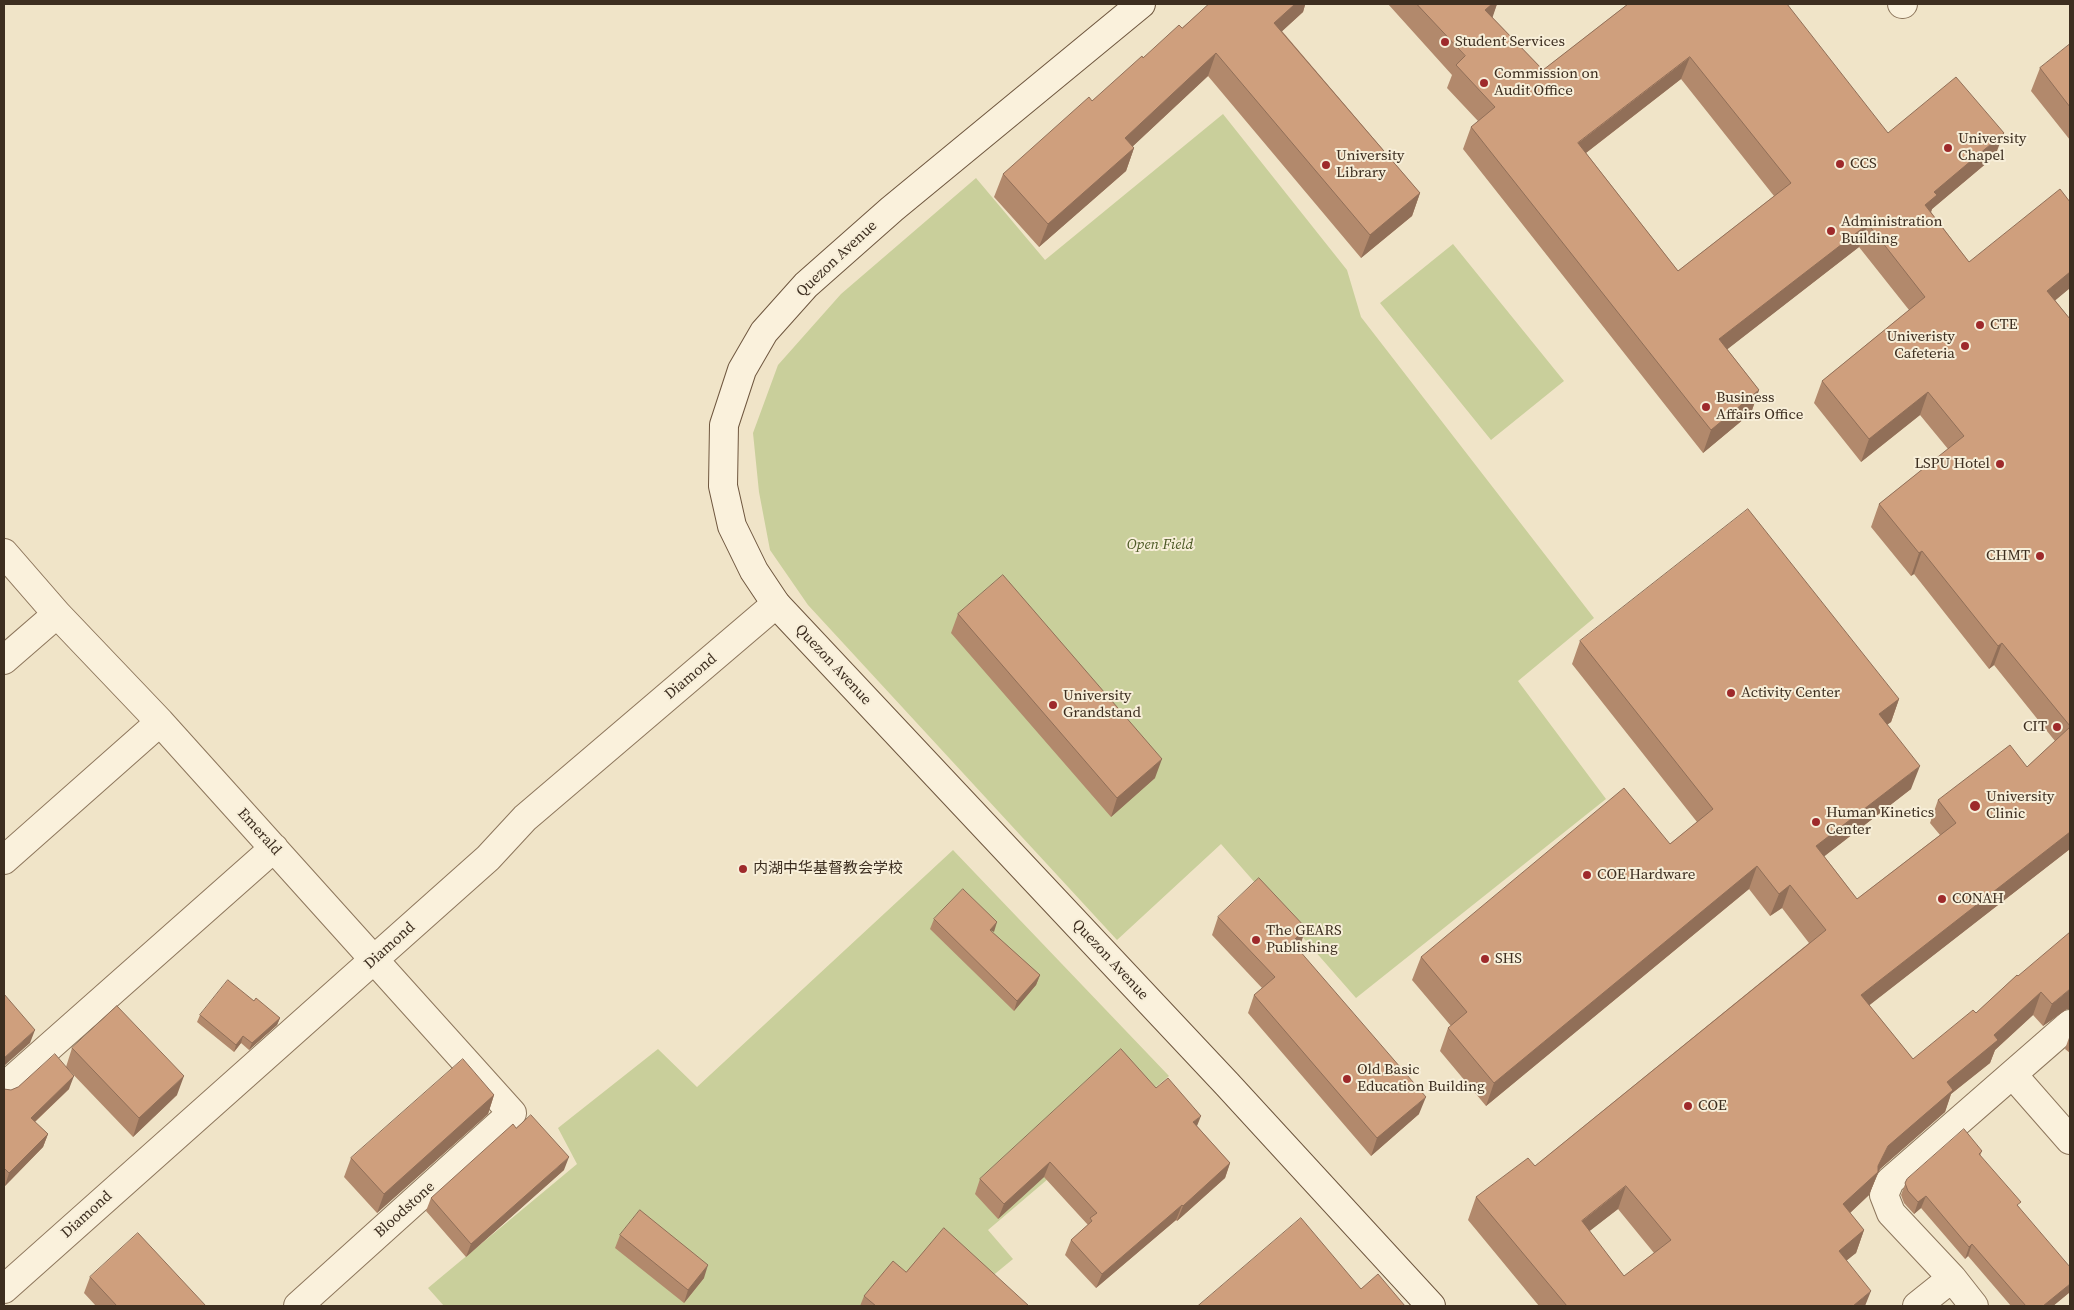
<!DOCTYPE html>
<html>
<head>
<meta charset="utf-8">
<style>
  body { margin:0 }
  #map { position:relative; width:2074px; height:1310px; overflow:hidden; background:#f0e4c8; font-family:"Source Serif 4",serif }
  canvas { display:block }
  .frame { position:absolute; inset:0; border:5px solid #3d2e20; pointer-events:none }
</style>
</head>
<body>
<div id="map">
<canvas width="2074" height="1310"></canvas>
<div class="frame"></div>
</div>
<script>
const context = document.querySelector('canvas').getContext('2d');
context.lineJoin = 'round';
function fillPath(path, color) {
  context.fillStyle = color;
  context.fill(path, 'evenodd');
}
function stroke(path, color, width, dash) {
  context.strokeStyle = color;
  context.lineWidth = width;
  context.lineCap = dash ? 'butt' : 'round';
  context.setLineDash(dash || []);
  context.stroke(path);
}
function label(font, color, halo, rows, align = 'center') {
  context.font = font + ' "Source Serif 4","Noto Sans SC",serif';
  context.lineWidth = 4;
  context.setLineDash([]);
  context.textBaseline = 'middle';
  context.strokeStyle = halo;
  context.fillStyle = color;
  for (const [text, x, y, turn = 0] of rows) {
    context.save();
    context.translate(x, y);
    context.rotate((+turn || 0) * Math.PI / 180);
    context.textAlign = isNaN(turn) ? turn : align;
    if (halo) context.strokeText(text, 0, 0);
    context.fillText(text, 0, 0);
    context.restore();
  }
}
const green = new Path2D(`
  M 1223,114 L 1347,270 L 1361,317 L 1594,618 L 1518,681 L 1606,799 L 1356,998 L 1221,844 L 1117,940 L 808,605 L 770,550 L 759,492 L 753,433 L 778,365 L 841,294 L 976,178 L 1045,260 Z
  M 1453,244 L 1564,381 L 1491,440 L 1380,303 Z
  M 953,850 L 1169,1076 L 988,1230 L 1013,1259 L 956,1306 L 444,1306 L 428,1288 L 577,1164 L 558,1128 L 658,1049 L 697,1087 Z`);
const minor = new Path2D(`
  M 1902,4 L 1903,4
  M 4,553 L 57,614 L 160,722 L 512,1113 L 298,1306
  M 4,660 L 57,614
  M 4,860 L 160,722
  M 2013,1075 L 2070,1140
  M 4,1087 L 274,848
  M 4,1289 L 488,858 L 525,818 L 776,604
  M 1917,1306 L 1952,1278
  M 1974,1306 L 1952,1278 L 1891,1213 L 1884,1195 L 1890,1181 L 2070,1024`);
const secondary = new Path2D(`
  M 1141,4 L 892,209 L 806,285 L 764,332 L 742,370 L 724,425 L 723,486 L 732,526 L 754,571 L 776,604 L 1227,1084 L 1431,1306`);
const wall = new Path2D(`
  M 1209,4 L 1307,4 L 1305,5 L 1303,12 L 1282,31 L 1420,193 L 1412,216 L 1361,258 L 1208,76 L 1132,147 L 1134,148 L 1126,171 L 1039,247 L 994,197 L 1003,174 L 1092,101 L 1143,58 L 1182,28 Z
  M 1388,4 L 1497,4 L 1492,17 L 1543,70 L 1628,4 L 1888,133 L 1995,156 L 1932,209 L 1931,212 L 1969,262 L 2070,202 L 2070,288 L 2055,300 L 2070,319 L 2070,849 L 1869,1005 L 1913,1059 L 1976,1013 L 2017,975 L 2067,1009 L 2043,1026 L 2033,1015 L 1995,1050 L 1990,1063 L 1951,1094 L 1945,1112 L 1880,1169 L 1877,1175 L 1869,1195 L 1850,1213 L 1864,1230 L 1856,1253 L 1846,1260 L 1865,1306 L 1539,1306 L 1468,1220 L 1476,1197 L 1535,1166 L 1809,943 L 1782,908 L 1770,916 L 1749,889 L 1486,1106 L 1440,1051 L 1448,1028 L 1451,1026 L 1412,980 L 1421,957 L 1670,844 L 1697,822 L 1572,664 L 1580,641 L 1899,699 L 1891,722 L 1887,724 L 1911,789 L 1824,856 L 1857,899 L 1940,835 L 1930,823 L 1938,800 L 2027,767 L 2055,741 L 1994,665 L 1989,669 L 1914,574 L 1911,576 L 1871,527 L 1879,504 L 1948,449 L 1920,415 L 1861,462 L 1814,403 L 1822,381 L 1909,310 L 1859,247 L 1727,349 L 1759,390 L 1751,413 L 1703,453 L 1463,149 L 1471,127 L 1478,121 L 1447,88 L 1452,75 ZM 1681,79 L 1774,196 L 1678,271 L 1586,153 ZM 1618,1209 L 1654,1253 L 1624,1276 L 1589,1231 Z
  M 2070,44 L 2070,140 L 2031,91 L 2040,68 Z
  M 958,614 L 1155,778 L 1111,817 L 951,633 Z
  M 1218,917 L 1300,946 L 1297,948 L 1419,1114 L 1371,1156 L 1248,1013 L 1254,995 L 1262,988 L 1212,935 Z
  M 934,919 L 993,933 L 1040,975 L 1036,985 L 1014,1011 L 930,929 Z
  M 254,1001 L 280,1018 L 277,1025 L 249,1050 L 241,1043 L 234,1052 L 197,1022 L 200,1015 Z
  M 2070,1035 L 2070,1053 L 2065,1049 Z
  M 72,1048 L 177,1095 L 133,1137 L 67,1068 L 69,1089 L 35,1122 L 48,1134 L 43,1147 L 5,1186 L 4,1185 L 4,1089 L 11,1090 L 66,1067 Z
  M 1156,1088 L 1197,1126 L 1230,1163 L 1225,1178 L 1177,1221 L 1176,1220 L 1096,1288 L 1065,1255 L 1071,1240 L 1088,1225 L 1044,1177 L 998,1219 L 975,1194 L 980,1179 Z
  M 494,1095 L 488,1114 L 377,1213 L 344,1177 L 351,1158 Z
  M 1982,1151 L 1980,1156 L 2019,1207 L 2070,1292 L 2053,1306 L 2011,1306 L 1968,1256 L 1965,1259 L 1921,1208 L 1914,1214 L 1904,1203 L 1901,1195 L 1907,1179 Z
  M 564,1170 L 466,1257 L 426,1211 L 431,1198 Z
  M 620,1235 L 704,1278 L 684,1303 L 615,1248 Z
  M 906,1272 L 1029,1306 L 860,1306 L 864,1296 Z
  M 90,1277 L 206,1306 L 96,1306 L 84,1293 Z`);
const shadedWall = new Path2D(`
  M 1295,4 L 1307,4 L 1305,5 L 1303,12 L 1266,46 L 1274,23 Z
  M 1492,4 L 1497,4 L 1492,19 L 1485,10 Z
  M 1216,53 L 1208,76 L 1117,161 L 1125,138 Z
  M 1690,57 L 1681,79 L 1569,166 L 1578,143 Z
  M 2004,133 L 1995,156 L 1932,209 L 1929,218 L 1925,205 L 1934,192 Z
  M 1134,148 L 1126,171 L 1039,247 L 1048,224 Z
  M 1420,193 L 1412,216 L 1361,258 L 1370,235 Z
  M 1868,224 L 1859,247 L 1711,362 L 1719,339 Z
  M 2070,272 L 2070,288 L 2039,314 L 2047,291 Z
  M 1759,390 L 1751,413 L 1703,453 L 1711,430 Z
  M 1928,392 L 1920,415 L 1861,462 L 1869,439 Z
  M 1922,551 L 1914,574 L 1911,576 L 1919,553 Z
  M 2002,643 L 1994,665 L 1989,669 L 1998,646 Z
  M 1899,699 L 1891,722 L 1871,737 L 1879,714 Z
  M 1162,759 L 1155,778 L 1111,817 L 1117,798 Z
  M 1920,766 L 1911,789 L 1808,869 L 1816,846 Z
  M 2070,832 L 2070,849 L 1853,1018 L 1861,995 Z
  M 1757,866 L 1749,889 L 1486,1106 L 1494,1083 Z
  M 1790,885 L 1782,908 L 1770,916 L 1779,894 Z
  M 997,922 L 994,932 L 990,930 Z
  M 1306,928 L 1300,946 L 1286,959 L 1292,942 Z
  M 1040,975 L 1036,985 L 1014,1011 L 1017,1001 Z
  M 2070,989 L 2070,1009 L 2067,1009 L 2043,1026 L 2052,1004 Z
  M 2041,992 L 2033,1015 L 1995,1050 L 1990,1063 L 1951,1094 L 1945,1112 L 1880,1169 L 1877,1175 L 1869,1195 L 1835,1227 L 1843,1204 L 1878,1166 L 1888,1146 L 1947,1082 L 1994,1035 Z
  M 280,1018 L 277,1025 L 249,1050 L 252,1043 Z
  M 35,1030 L 30,1043 L 4,1066 L 4,1058 Z
  M 243,1036 L 241,1043 L 234,1052 L 236,1045 Z
  M 74,1076 L 69,1089 L 26,1130 L 31,1118 Z
  M 184,1076 L 177,1095 L 133,1137 L 139,1118 Z
  M 494,1095 L 488,1114 L 377,1213 L 384,1194 Z
  M 1426,1097 L 1419,1114 L 1371,1156 L 1377,1138 Z
  M 1201,1116 L 1195,1131 L 1193,1122 Z
  M 48,1134 L 43,1147 L 5,1186 L 9,1173 Z
  M 569,1157 L 564,1170 L 466,1257 L 471,1244 Z
  M 1050,1162 L 1044,1177 L 998,1219 L 1004,1204 Z
  M 1230,1163 L 1225,1178 L 1177,1221 L 1183,1206 Z
  M 1626,1186 L 1618,1209 L 1573,1244 L 1582,1221 Z
  M 1926,1196 L 1921,1208 L 1914,1214 L 1918,1202 Z
  M 1182,1205 L 1176,1220 L 1096,1288 L 1102,1274 Z
  M 1864,1230 L 1856,1253 L 1830,1274 L 1839,1251 Z
  M 1972,1244 L 1968,1256 L 1965,1259 L 1969,1247 Z
  M 708,1265 L 704,1278 L 684,1303 L 688,1290 Z
  M 2070,1284 L 2070,1292 L 2053,1306 L 2043,1306 Z
  M 1871,1291 L 1865,1306 L 1853,1306 Z`);
const building = new Path2D(`
  M 1209,4 L 1295,4 L 1274,23 L 1420,193 L 1370,235 L 1216,53 L 1125,138 L 1134,148 L 1048,224 L 1003,174 L 1089,97 L 1092,101 L 1142,56 L 1143,58 L 1179,25 L 1182,28 Z
  M 1417,4 L 1492,4 L 1485,10 L 1543,70 L 1628,4 L 1787,4 L 1888,133 L 1956,77 L 2004,133 L 1934,192 L 1937,195 L 1925,205 L 1969,262 L 2060,189 L 2070,202 L 2070,272 L 2047,291 L 2070,319 L 2070,726 L 2002,643 L 1998,646 L 1922,551 L 1919,553 L 1879,504 L 1964,436 L 1928,392 L 1869,439 L 1822,381 L 1925,297 L 1868,224 L 1719,339 L 1759,390 L 1711,430 L 1471,127 L 1495,107 L 1456,65 L 1465,56 ZM 1690,57 L 1791,183 L 1678,271 L 1578,143 Z
  M 2070,44 L 2070,107 L 2040,68 Z
  M 1748,509 L 1899,699 L 1879,714 L 1920,766 L 1816,846 L 1857,899 L 1956,823 L 1938,800 L 2010,745 L 2027,767 L 2070,727 L 2070,832 L 1861,995 L 1913,1059 L 1973,1010 L 1976,1013 L 2017,975 L 2018,976 L 2070,932 L 2070,989 L 2052,1004 L 2041,992 L 1994,1035 L 1998,1040 L 1947,1082 L 1953,1090 L 1888,1146 L 1878,1166 L 1878,1172 L 1843,1204 L 1864,1230 L 1839,1251 L 1871,1291 L 1853,1306 L 1567,1306 L 1476,1197 L 1528,1158 L 1535,1166 L 1826,930 L 1790,885 L 1779,894 L 1757,866 L 1494,1083 L 1448,1028 L 1467,1012 L 1421,957 L 1624,788 L 1670,844 L 1713,809 L 1580,641 ZM 1626,1186 L 1671,1240 L 1624,1276 L 1582,1221 Z
  M 1003,575 L 1162,759 L 1117,798 L 958,614 Z
  M 1259,878 L 1306,928 L 1292,942 L 1426,1097 L 1377,1138 L 1254,995 L 1275,977 L 1218,917 Z
  M 963,889 L 997,922 L 990,930 L 1040,975 L 1017,1001 L 934,919 Z
  M 228,980 L 254,1001 L 256,998 L 280,1018 L 252,1043 L 243,1036 L 236,1045 L 200,1015 Z
  M 4,994 L 35,1030 L 4,1058 Z
  M 117,1006 L 184,1076 L 139,1118 L 72,1048 Z
  M 1121,1049 L 1156,1088 L 1168,1078 L 1201,1116 L 1193,1122 L 1230,1163 L 1183,1206 L 1182,1205 L 1102,1274 L 1071,1240 L 1092,1221 L 1090,1218 L 1097,1213 L 1050,1162 L 1004,1204 L 980,1179 Z
  M 55,1054 L 74,1076 L 31,1118 L 48,1134 L 9,1173 L 4,1168 L 4,1089 L 11,1090 L 18,1087 Z
  M 463,1059 L 494,1095 L 384,1194 L 351,1158 Z
  M 531,1115 L 569,1157 L 471,1244 L 431,1198 L 513,1124 L 516,1128 Z
  M 1964,1129 L 1982,1151 L 1979,1154 L 2021,1202 L 2017,1205 L 2070,1267 L 2070,1284 L 2043,1306 L 2026,1306 L 1972,1244 L 1969,1247 L 1926,1196 L 1918,1202 L 1908,1191 L 1905,1183 L 1907,1179 Z
  M 640,1210 L 708,1265 L 688,1290 L 620,1235 Z
  M 1301,1218 L 1361,1289 L 1378,1274 L 1405,1306 L 1198,1306 Z
  M 944,1228 L 1029,1306 L 876,1306 L 864,1296 L 893,1261 L 906,1272 Z
  M 138,1233 L 206,1306 L 117,1306 L 90,1277 Z`);
const markers = [
  [1445,42,5,"#9e2a2b"],
  [1484,83,5,"#9e2a2b"],
  [1948,148,5,"#9e2a2b"],
  [1840,164,5,"#9e2a2b"],
  [1326,165,5,"#9e2a2b"],
  [1831,231,5,"#9e2a2b"],
  [1980,325,5,"#9e2a2b"],
  [1965,346,5,"#9e2a2b"],
  [1706,407,5,"#9e2a2b"],
  [2000,464,5,"#9e2a2b"],
  [2040,556,5,"#9e2a2b"],
  [1731,693,5,"#9e2a2b"],
  [1053,705,5,"#9e2a2b"],
  [2057,727,5,"#9e2a2b"],
  [1975,806,6,"#9e2a2b"],
  [1816,822,5,"#9e2a2b"],
  [743,869,5,"#9e2a2b"],
  [1587,875,5,"#9e2a2b"],
  [1942,899,5,"#9e2a2b"],
  [1256,940,5,"#9e2a2b"],
  [1485,959,5,"#9e2a2b"],
  [1347,1079,5,"#9e2a2b"],
  [1688,1106,5,"#9e2a2b"]
];
const poiNames = [
  ["Student Services",1455,42],
  ["Commission on",1494,74],
  ["Audit Office",1494,91],
  ["University",1958,139],
  ["Chapel",1958,156],
  ["University",1336,156],
  ["Library",1336,173],
  ["CCS",1850,164],
  ["Administration",1841,222],
  ["Building",1841,239],
  ["CTE",1990,325],
  ["Univeristy",1955,337,"right"],
  ["Cafeteria",1955,354,"right"],
  ["Business",1716,398],
  ["Affairs Office",1716,415],
  ["LSPU Hotel",1990,464,"right"],
  ["CHMT",2030,556,"right"],
  ["Activity Center",1741,693],
  ["University",1063,696],
  ["Grandstand",1063,713],
  ["CIT",2047,727,"right"],
  ["University",1986,797],
  ["Clinic",1986,814],
  ["Human Kinetics",1826,813],
  ["Center",1826,830],
  ["内湖中华基督教会学校",753,869],
  ["COE Hardware",1597,875],
  ["CONAH",1952,899],
  ["The GEARS",1266,931],
  ["Publishing",1266,948],
  ["SHS",1495,959],
  ["Old Basic",1357,1070],
  ["Education Building",1357,1087],
  ["COE",1698,1106]
];
const streetNames = [
  ["Quezon Avenue",837,259,-43],
  ["Quezon Avenue",833,665,47],
  ["Diamond",691,677,-40],
  ["Emerald",259,832,48],
  ["Diamond",390,946,-42],
  ["Quezon Avenue",1110,960,47],
  ["Bloodstone",405,1210,-42],
  ["Diamond",87,1215,-42]
];
const parkNames = [
  ["Open Field",1160,545]
];
fillPath(green, '#c9cf9b');
stroke(minor, '#8d765c', 30);
stroke(secondary, '#6f573f', 30);
stroke(minor, '#faf1dc', 28);
stroke(secondary, '#faf1dc', 28);
fillPath(wall, '#b2896c');
fillPath(shadedWall, '#916f58');
fillPath(building, '#cf9f7d');
stroke(building, '#916f58', 1);
for (const [x, y, r, color] of markers) {
  const dot = new Path2D();
  dot.arc(x, y, r, 0, 2 * Math.PI);
  context.fillStyle = color;
  context.fill(dot);
  stroke(dot, '#f7eed8', 2);
}
label('15px', '#3d2e20', '#f7eed8', poiNames, 'left');
label('15px', '#3d2e20', '#f7eed8', streetNames);
label('italic 15px', '#4d5a26', '#f7eed8', parkNames);
</script>
</body>
</html>
